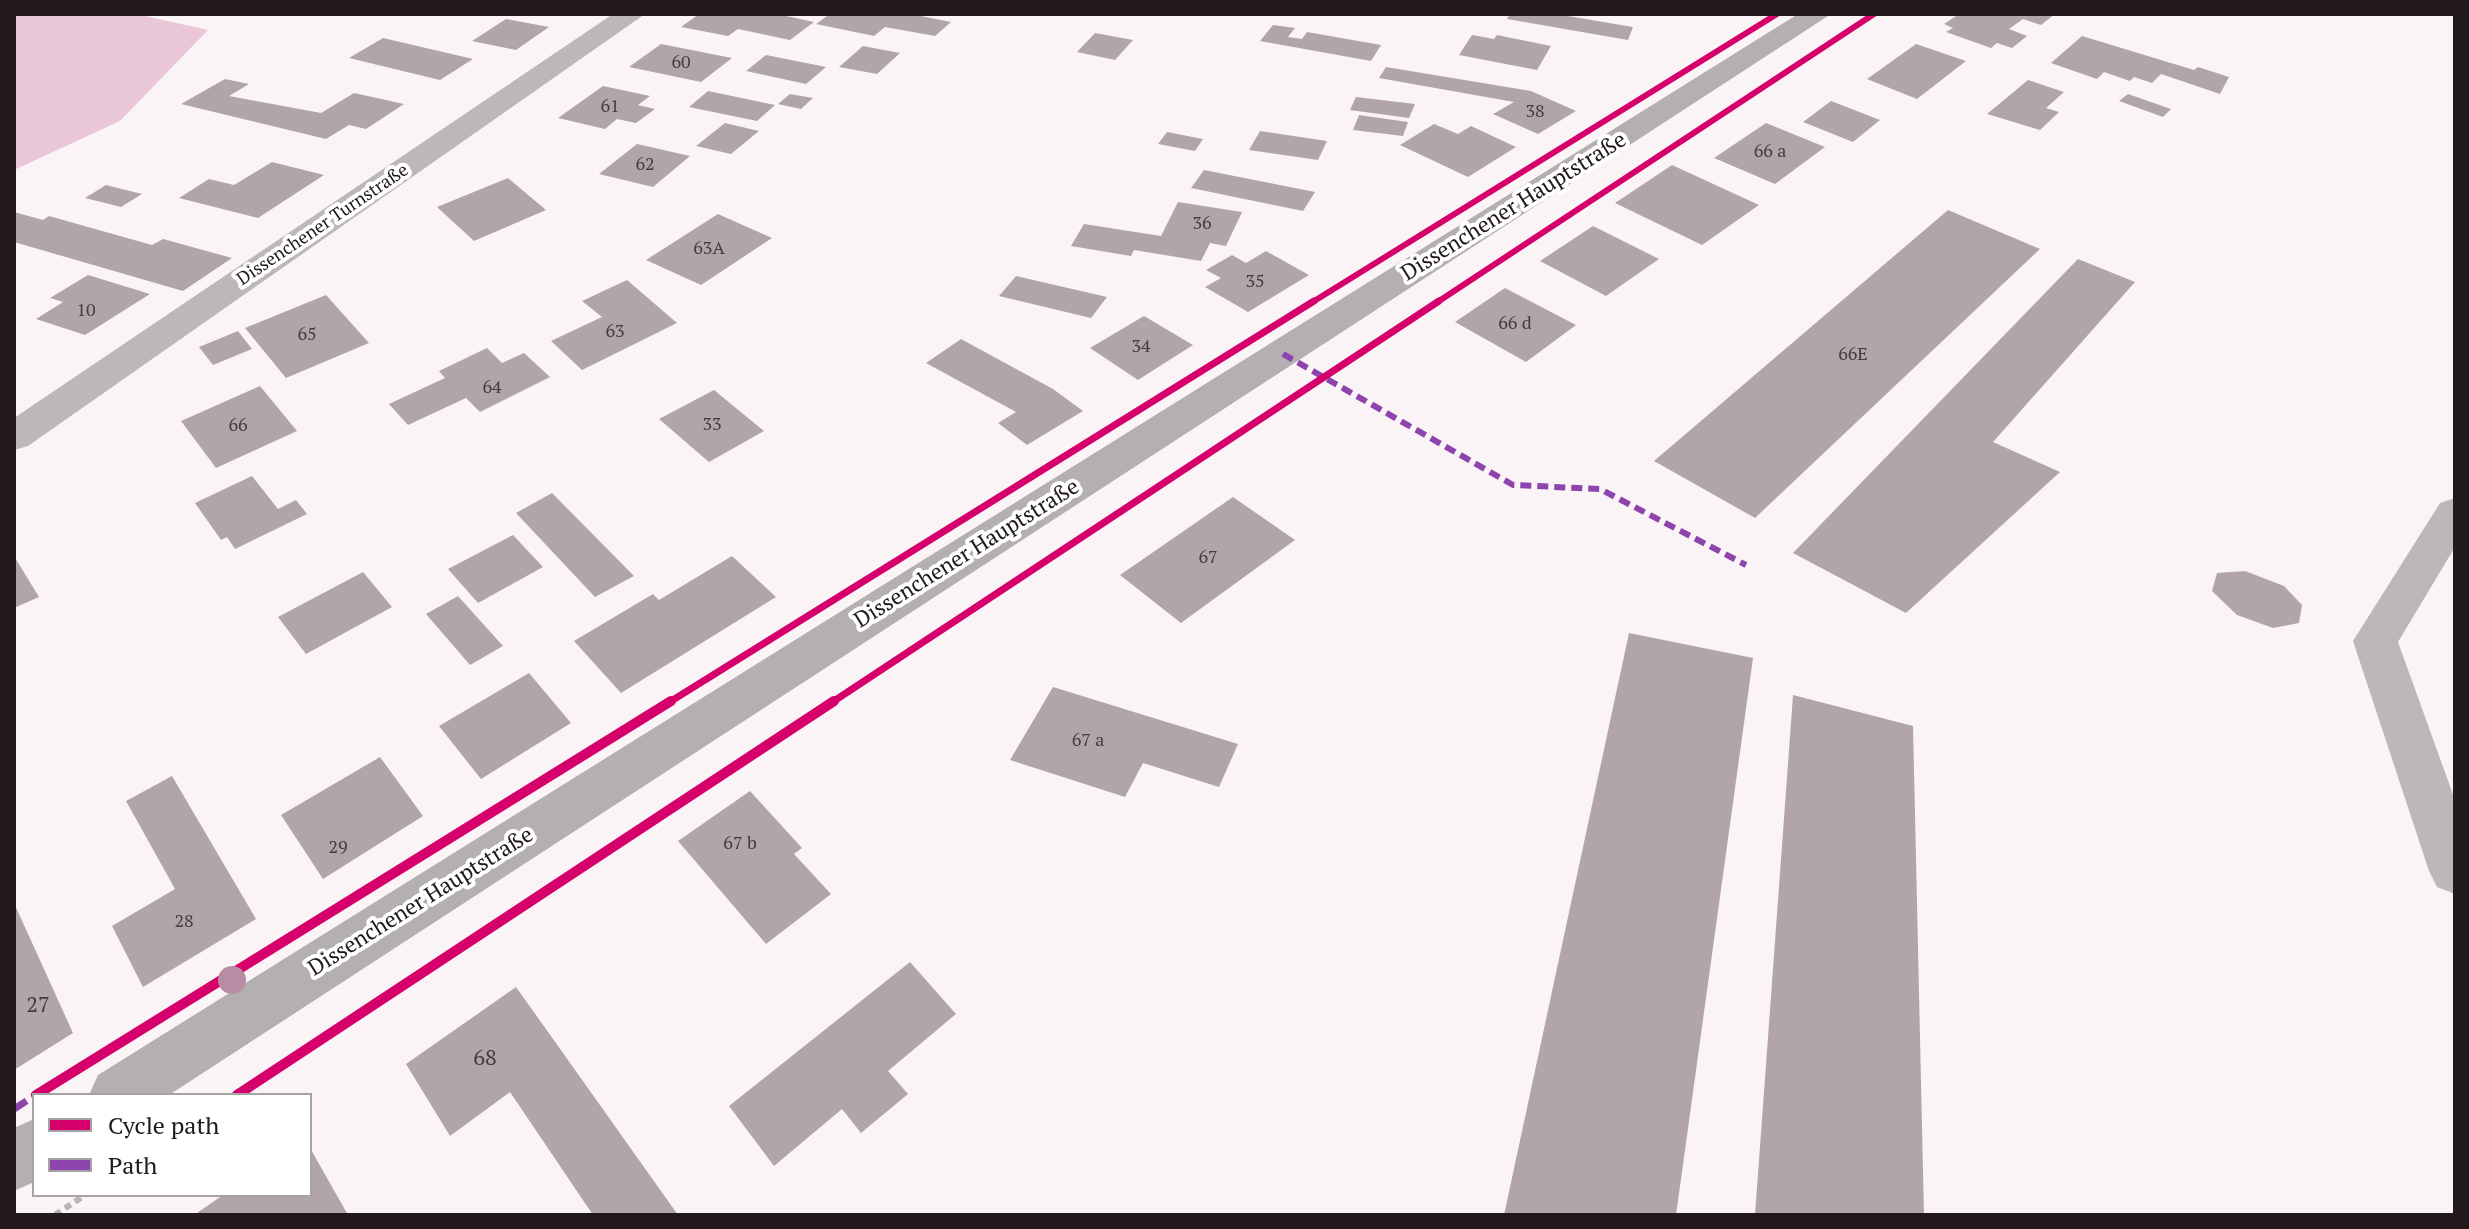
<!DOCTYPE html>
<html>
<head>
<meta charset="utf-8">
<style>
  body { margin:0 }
  #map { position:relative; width:2469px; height:1229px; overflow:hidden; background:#faf4f7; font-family:"PT Serif",serif }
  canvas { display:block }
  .frame { position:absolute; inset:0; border:16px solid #21191c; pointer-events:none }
  .legend { position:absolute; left:32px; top:1093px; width:280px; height:104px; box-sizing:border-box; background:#fff; border:2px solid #a6a3a4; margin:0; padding:10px 14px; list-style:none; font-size:24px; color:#21191c }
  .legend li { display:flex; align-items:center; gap:16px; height:40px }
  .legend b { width:40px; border:2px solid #a6a3a4 }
</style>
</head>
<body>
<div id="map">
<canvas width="2469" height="1229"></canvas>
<div class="frame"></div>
<ul class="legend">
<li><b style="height:10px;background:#d6006c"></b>Cycle path</li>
<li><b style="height:10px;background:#8e44ad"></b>Path</li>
</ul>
</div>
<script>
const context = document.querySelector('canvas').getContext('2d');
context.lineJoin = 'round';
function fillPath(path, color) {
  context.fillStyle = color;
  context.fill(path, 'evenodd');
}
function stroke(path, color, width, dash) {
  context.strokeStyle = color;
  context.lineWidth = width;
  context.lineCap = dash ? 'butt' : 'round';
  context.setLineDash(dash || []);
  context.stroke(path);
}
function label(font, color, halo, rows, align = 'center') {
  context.font = font + ' "PT Serif",serif';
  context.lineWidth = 8;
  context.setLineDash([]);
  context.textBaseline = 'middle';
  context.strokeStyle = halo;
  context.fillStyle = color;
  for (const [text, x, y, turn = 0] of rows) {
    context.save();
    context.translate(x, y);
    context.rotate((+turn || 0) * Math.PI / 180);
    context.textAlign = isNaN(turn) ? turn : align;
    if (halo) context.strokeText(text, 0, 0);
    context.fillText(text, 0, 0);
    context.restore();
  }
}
const forest = new Path2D(`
  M 14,14 L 136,14 L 208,30 L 120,121 L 14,170 Z`);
const building = new Path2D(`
  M 699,14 L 777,14 L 814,22 L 790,40 L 738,29 L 728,36 L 681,27 Z
  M 911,14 L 951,22 L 935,36 L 885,27 L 874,36 L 816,24 L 830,14 Z
  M 1510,14 L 1556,14 L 1633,27 L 1628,40 L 1507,19 Z
  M 1959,14 L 2055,14 L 2041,25 L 2023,19 L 2009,29 L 2027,36 L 2012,48 L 1997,43 L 1991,48 L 1946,32 L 1953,28 L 1944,24 Z
  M 506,19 L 549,27 L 516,50 L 472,41 Z
  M 1273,25 L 1295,28 L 1288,37 L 1302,39 L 1307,32 L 1381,45 L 1371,61 L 1260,41 Z
  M 1095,33 L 1133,40 L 1115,60 L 1077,52 Z
  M 1472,35 L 1494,39 L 1497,35 L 1551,46 L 1537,70 L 1459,55 Z
  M 2082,36 L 2194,70 L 2198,67 L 2229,77 L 2220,94 L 2161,74 L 2152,83 L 2134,77 L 2130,81 L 2104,72 L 2097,79 L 2051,63 Z
  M 383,38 L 473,59 L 440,80 L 349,58 Z
  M 661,44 L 732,58 L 701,82 L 629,67 Z
  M 1916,44 L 1966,61 L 1917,99 L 1867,79 Z
  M 863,46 L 900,53 L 877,74 L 839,67 Z
  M 766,55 L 826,67 L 806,84 L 746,71 Z
  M 1386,67 L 1531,91 L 1576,111 L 1538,134 L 1493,114 L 1514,102 L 1379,78 Z
  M 225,79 L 249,84 L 229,96 L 321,113 L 354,93 L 404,104 L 366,129 L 349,125 L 326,139 L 181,104 Z
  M 2028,80 L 2064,92 L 2046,108 L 2059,112 L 2040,130 L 1987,114 Z
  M 603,86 L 650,96 L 638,105 L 655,109 L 636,123 L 617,119 L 605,129 L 558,118 Z
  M 708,91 L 775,105 L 757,121 L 689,107 Z
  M 790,94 L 813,98 L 801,109 L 778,104 Z
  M 2128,94 L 2171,109 L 2163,117 L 2119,101 Z
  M 1356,97 L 1415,104 L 1409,118 L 1350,110 Z
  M 1831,101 L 1880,120 L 1853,142 L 1803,122 Z
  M 1359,115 L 1408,122 L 1403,136 L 1353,130 Z
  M 725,123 L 759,131 L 731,154 L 696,146 Z
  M 1766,123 L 1825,147 L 1775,184 L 1714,158 Z
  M 1434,124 L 1458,134 L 1471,126 L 1516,147 L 1468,177 L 1400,145 Z
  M 1260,131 L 1327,141 L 1318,160 L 1249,150 Z
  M 1167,132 L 1203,139 L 1195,151 L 1158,144 Z
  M 637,144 L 690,156 L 653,187 L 599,174 Z
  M 272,162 L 324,175 L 258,218 L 179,198 L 209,179 L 234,185 Z
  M 1672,165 L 1759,205 L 1702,245 L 1615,203 Z
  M 1204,170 L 1315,192 L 1303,211 L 1191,188 Z
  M 508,178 L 546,210 L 474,241 L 437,207 Z
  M 106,185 L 142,194 L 121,207 L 85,198 Z
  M 1178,202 L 1242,212 L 1226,246 L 1210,243 L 1201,261 L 1134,250 L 1131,256 L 1071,246 L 1084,224 L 1161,236 Z
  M 1948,210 L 2040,249 L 1755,518 L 1654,461 Z
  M 14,212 L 43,220 L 49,216 L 152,245 L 163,239 L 232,258 L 183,291 L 14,242 Z
  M 718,214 L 772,238 L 701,285 L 646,260 Z
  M 1593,226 L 1659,259 L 1606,296 L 1540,261 Z
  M 1266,251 L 1309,275 L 1248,312 L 1205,287 L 1221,278 L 1206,270 L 1232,255 L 1246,263 Z
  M 2078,259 L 2135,282 L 1993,442 L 2060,472 L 1906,613 L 1793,553 Z
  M 88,275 L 150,294 L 85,335 L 36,319 L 63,302 L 50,298 Z
  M 1016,276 L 1107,297 L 1091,318 L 999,296 Z
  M 627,280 L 677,323 L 582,370 L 551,341 L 602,317 L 582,301 Z
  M 1505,288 L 1576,325 L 1526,362 L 1455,322 Z
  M 326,295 L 369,343 L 286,378 L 245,328 Z
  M 1144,316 L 1193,345 L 1138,380 L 1090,348 Z
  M 238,331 L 252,349 L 213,365 L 199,347 Z
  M 961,339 L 1053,389 L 1083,411 L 1027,445 L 998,423 L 1016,412 L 926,363 Z
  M 487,348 L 502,363 L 524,353 L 550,377 L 480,412 L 466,398 L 408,425 L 389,404 L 445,378 L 439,371 Z
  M 260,386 L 297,431 L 216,468 L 181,421 Z
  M 714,390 L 764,431 L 709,462 L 659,419 Z
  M 252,476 L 278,509 L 296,500 L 307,514 L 235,549 L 227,537 L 221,540 L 195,503 Z
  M 552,493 L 634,576 L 595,597 L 516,513 Z
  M 1233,497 L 1295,540 L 1181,623 L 1120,575 Z
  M 513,535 L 543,567 L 478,603 L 448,569 Z
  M 14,556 L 39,597 L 14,608 Z
  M 732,556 L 776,597 L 621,693 L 574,641 L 653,594 L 659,600 Z
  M 2245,571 L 2284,586 L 2302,605 L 2299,623 L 2273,628 L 2237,615 L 2212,591 L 2217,573 Z
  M 363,572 L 392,607 L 306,654 L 278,617 Z
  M 458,596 L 503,646 L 470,665 L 426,614 Z
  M 1629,633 L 1753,658 L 1676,1215 L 1504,1215 Z
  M 529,673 L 571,723 L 481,779 L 439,726 Z
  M 1053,687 L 1238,744 L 1219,787 L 1143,763 L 1125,797 L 1010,760 Z
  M 1793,695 L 1913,726 L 1924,1215 L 1755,1215 Z
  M 380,757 L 423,816 L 323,879 L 281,815 Z
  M 172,776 L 256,919 L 143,987 L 112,926 L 175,889 L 126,801 Z
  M 750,791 L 802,848 L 794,854 L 831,894 L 766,944 L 678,841 Z
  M 14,903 L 73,1033 L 14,1070 Z
  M 910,962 L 956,1014 L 888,1071 L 908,1094 L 861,1133 L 842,1109 L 774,1166 L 729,1106 Z
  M 516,987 L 563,1053 L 678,1215 L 593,1215 L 510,1092 L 450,1136 L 406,1064 Z
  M 310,1148 L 348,1215 L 194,1215 L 223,1195 L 310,1195 Z`);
const pathFar1 = new Path2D(`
  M 1863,21 L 1874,14`);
const path = new Path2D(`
  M 237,1095 L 266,1076
  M 55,1215 L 85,1195`);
const minor = new Path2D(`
  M 613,14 L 645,14 L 28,446 L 14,450 L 14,418 Z
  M 2455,498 L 2455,547 L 2398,642 L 2455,800 L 2455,894 L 2437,887 L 2429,871 L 2353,641 L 2440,503 Z`);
const major = new Path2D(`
  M 1798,14 L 1831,14 L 169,1095 L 89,1095 L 98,1075 Z
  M 34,1119 L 34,1182 L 14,1191 L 14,1128 Z`);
const quietFar1 = new Path2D(`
  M 1283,354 L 1513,485 L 1600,489 L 1746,565`);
const quiet = new Path2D(`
  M 14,1109 L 34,1096`);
const cyclewayFar2 = new Path2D(`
  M 1311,303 L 1777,14
  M 1436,303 L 1874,14`);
const cyclewayFar1 = new Path2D(`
  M 668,703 L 1314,301
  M 831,703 L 1439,301`);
const cycleway = new Path2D(`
  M 36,1095 L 671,701
  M 237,1095 L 834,701`);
const trees = [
  [232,980]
];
const numberNames = [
  ["60",681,63],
  ["61",610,107],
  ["38",1535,112],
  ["66 a",1770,152],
  ["62",645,165],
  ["36",1202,224],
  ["63A",709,249],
  ["35",1255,282],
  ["10",86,311],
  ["66 d",1515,324],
  ["63",615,332],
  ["65",307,335],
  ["34",1141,347],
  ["66E",1853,355],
  ["64",492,388],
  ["33",712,425],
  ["66",238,426],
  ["67",1208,558],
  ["67 a",1088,741],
  ["67 b",740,844],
  ["29",338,848],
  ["28",184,922]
];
const farStreetnames = [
  ["Dissenchener Turnstraße",323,225,-34]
];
const streetNames = [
  ["Dissenchener Hauptstraße",1514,207,-32],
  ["Dissenchener Hauptstraße",967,554,-32],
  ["Dissenchener Hauptstraße",421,902,-32]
];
const nearNumbernames = [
  ["27",38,1006],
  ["68",485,1059]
];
fillPath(forest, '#e9c7d7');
fillPath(building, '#b1a5ab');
stroke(pathFar1, '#b8b3b6', 3, [4, 3]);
stroke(path, '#b8b3b6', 6, [7, 5]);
fillPath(minor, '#bcb8ba');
fillPath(major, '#b4afb1');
stroke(quietFar1, '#8e44ad', 6, [11, 6]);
stroke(quiet, '#8e44ad', 7, [15, 7]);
stroke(cyclewayFar2, '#d6006c', 6);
stroke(cyclewayFar1, '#d6006c', 7);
stroke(cycleway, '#d6006c', 10);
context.fillStyle = '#b68da3';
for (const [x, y] of trees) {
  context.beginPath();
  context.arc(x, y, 14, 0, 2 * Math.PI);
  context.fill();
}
label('18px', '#453c40', null, numberNames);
label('18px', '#21191c', '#fff', farStreetnames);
label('22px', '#21191c', '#fff', streetNames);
label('22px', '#453c40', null, nearNumbernames);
</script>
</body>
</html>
